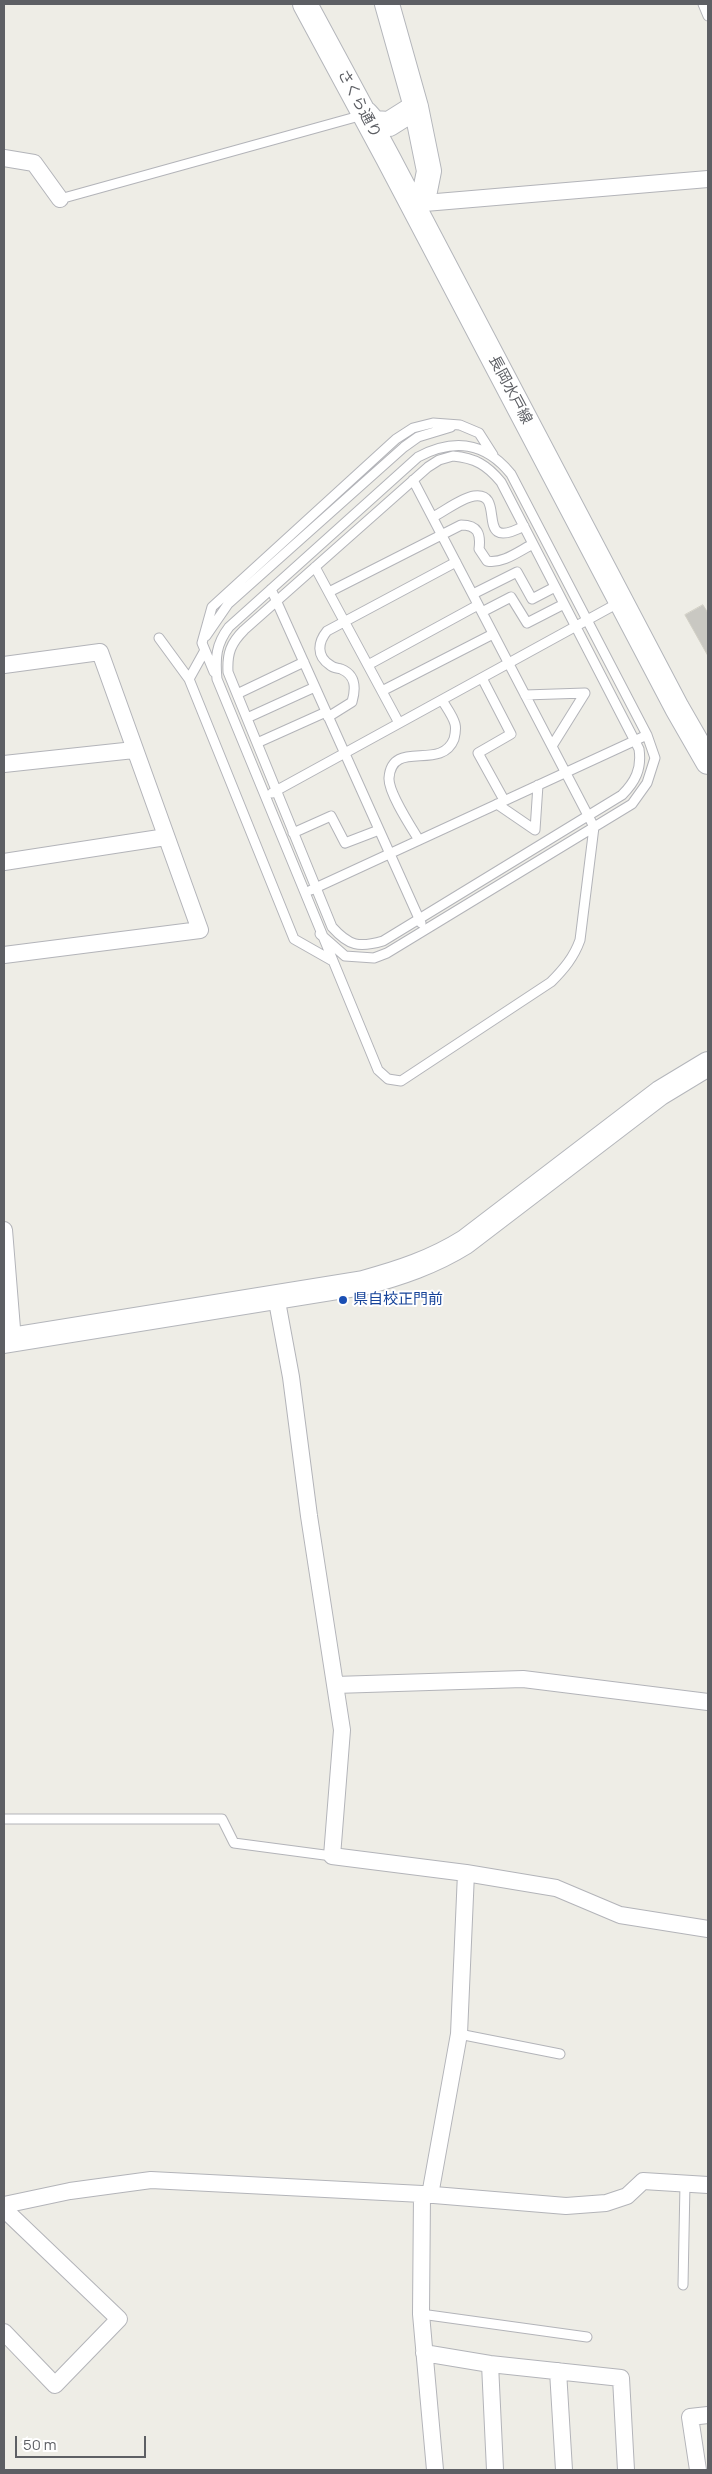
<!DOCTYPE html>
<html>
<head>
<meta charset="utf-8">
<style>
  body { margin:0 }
  #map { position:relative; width:712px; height:2474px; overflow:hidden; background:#eeede6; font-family:Manrope,sans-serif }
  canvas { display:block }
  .frame { position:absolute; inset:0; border:5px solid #5d5f64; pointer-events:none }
  .scale { position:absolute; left:15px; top:2436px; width:131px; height:22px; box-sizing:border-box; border:2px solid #5d5f64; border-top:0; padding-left:6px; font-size:15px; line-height:18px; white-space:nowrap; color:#5d5f64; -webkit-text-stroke:4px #fff; paint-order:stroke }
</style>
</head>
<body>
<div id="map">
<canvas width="712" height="2474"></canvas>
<div class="frame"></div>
<div class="scale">50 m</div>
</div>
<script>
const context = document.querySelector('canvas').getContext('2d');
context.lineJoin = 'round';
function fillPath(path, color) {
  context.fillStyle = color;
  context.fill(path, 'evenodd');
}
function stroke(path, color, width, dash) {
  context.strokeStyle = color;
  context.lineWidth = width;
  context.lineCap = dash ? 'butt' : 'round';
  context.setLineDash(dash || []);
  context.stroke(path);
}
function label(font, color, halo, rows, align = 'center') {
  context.font = font + ' Manrope,"Noto Sans JP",sans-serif';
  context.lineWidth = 4;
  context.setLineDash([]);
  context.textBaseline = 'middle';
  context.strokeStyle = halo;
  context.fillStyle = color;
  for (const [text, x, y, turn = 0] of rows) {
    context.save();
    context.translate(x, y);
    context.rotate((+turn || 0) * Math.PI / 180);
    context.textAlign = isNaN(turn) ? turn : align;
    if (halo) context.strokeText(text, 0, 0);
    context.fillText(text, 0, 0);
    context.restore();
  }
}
const building = new Path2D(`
  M 703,605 L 708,613 L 708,656 L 685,615 Z`);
const lane = new Path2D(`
  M 703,4 L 708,16
  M 60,199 L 363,115
  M 453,456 C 475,458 487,465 501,482 L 639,749 C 642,769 635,782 622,795 L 383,941 C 359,948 349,946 332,927 L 228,672 C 227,653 231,643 244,630 L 428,467 L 439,460 Z
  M 433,517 C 445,511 461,498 474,496 C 508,491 472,554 524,526
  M 315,567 L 399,723
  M 271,589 L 421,923
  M 329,592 L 461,525 C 478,525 481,534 479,549 L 487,561 C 503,564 519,551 533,544
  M 473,594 L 517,572 L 532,599 L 555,587
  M 482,612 L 511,597 L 527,623 L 564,604
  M 206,636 L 228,604 L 404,447 L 418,437 L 451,427
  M 159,638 L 189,679
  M 204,652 L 189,679 L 294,939 L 331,960
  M 368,665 L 478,605
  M 214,672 L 202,643 L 212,607 L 396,439 L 413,428 L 433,423 L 460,425 L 479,433 L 493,455
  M 482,678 L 511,734 L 478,753 L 504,800
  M 382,691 L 493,634
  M 237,694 L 304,662
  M 525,695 L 585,693 L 552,746
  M 328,717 L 352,702 C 356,688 356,675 341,669 C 337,668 333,668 330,665 C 316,656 318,642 327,631 L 456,562
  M 247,718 L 315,687
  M 257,743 L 326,712
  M 272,793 L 620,602
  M 497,804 L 535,830 L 538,785
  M 293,833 L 331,816 L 345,843 L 379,830
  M 419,840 C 411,827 388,792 389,778 C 392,738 441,772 454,739 C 455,735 456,728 455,724 C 453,716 446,707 442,700
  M 311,890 L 647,735
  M 320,934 L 345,956 L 374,958 L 387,953 L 632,804 L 647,783 L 655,758 L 647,735 L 511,474 C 485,442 454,438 418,457 L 229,627 C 216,644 215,658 217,679 L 378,1070 L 388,1079 L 401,1081 L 551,982 C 564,969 574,957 580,940 L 594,827 L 413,480
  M 4,1819 L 222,1819 L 234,1843 L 332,1856
  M 459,2034 L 560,2054
  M 683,2285 L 685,2184
  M 421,2314 L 587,2337`);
const street = new Path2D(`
  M 4,158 L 34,163 L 60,199
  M 413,204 L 708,179
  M 4,665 L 100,652 L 200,930 L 4,955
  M 4,764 L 134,750
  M 4,862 L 166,837
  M 4,1230 L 13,1341
  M 276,1296 L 291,1377 L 309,1516 L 342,1730 L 332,1856 L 466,1873 L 556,1888 L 620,1915 L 708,1929
  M 335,1685 L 523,1679 L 708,1702
  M 422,2194 L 421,2314 L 435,2470
  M 430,2195 L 459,2034 L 466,1873
  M 4,2205 L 70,2191 L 151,2180 L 422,2194 L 566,2206 L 606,2203 L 627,2196 L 643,2181 L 708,2185
  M 4,2209 L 119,2319 L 55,2385 L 4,2332
  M 424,2353 L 490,2364 L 621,2378 L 626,2470
  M 490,2364 L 495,2470
  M 558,2371 L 564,2470
  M 698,2470 L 690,2417 L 708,2415`);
const secondary = new Path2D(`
  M 305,4 L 388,158 L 677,708 L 708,762
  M 387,4 L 416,107 L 429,171 L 425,191 L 413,204
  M 366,114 L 374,123 L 389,124 L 416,107
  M 4,1341 L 363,1283 C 400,1273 433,1262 465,1242 L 660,1093 L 708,1064`);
const markers = [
  [343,1300,5,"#1a4fb4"]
];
const streetNames = [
  ["さくら通り",359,104,62],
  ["長岡水戸線",510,390,62]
];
const transitNames = [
  ["県自校正門前",353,1300]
];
fillPath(building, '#c9c8c2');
stroke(building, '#d2d0c5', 1);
stroke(lane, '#b3b4b9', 11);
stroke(street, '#b3b4b9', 18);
stroke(secondary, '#b4b6bb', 26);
stroke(lane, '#fff', 9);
stroke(street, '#fff', 16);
stroke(secondary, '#fff', 24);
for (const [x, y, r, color] of markers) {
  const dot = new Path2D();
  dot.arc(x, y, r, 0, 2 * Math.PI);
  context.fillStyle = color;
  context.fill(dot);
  stroke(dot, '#fff', 2);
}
label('15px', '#5d5f64', '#fff', streetNames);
label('15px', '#164399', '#fff', transitNames, 'left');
</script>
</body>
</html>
